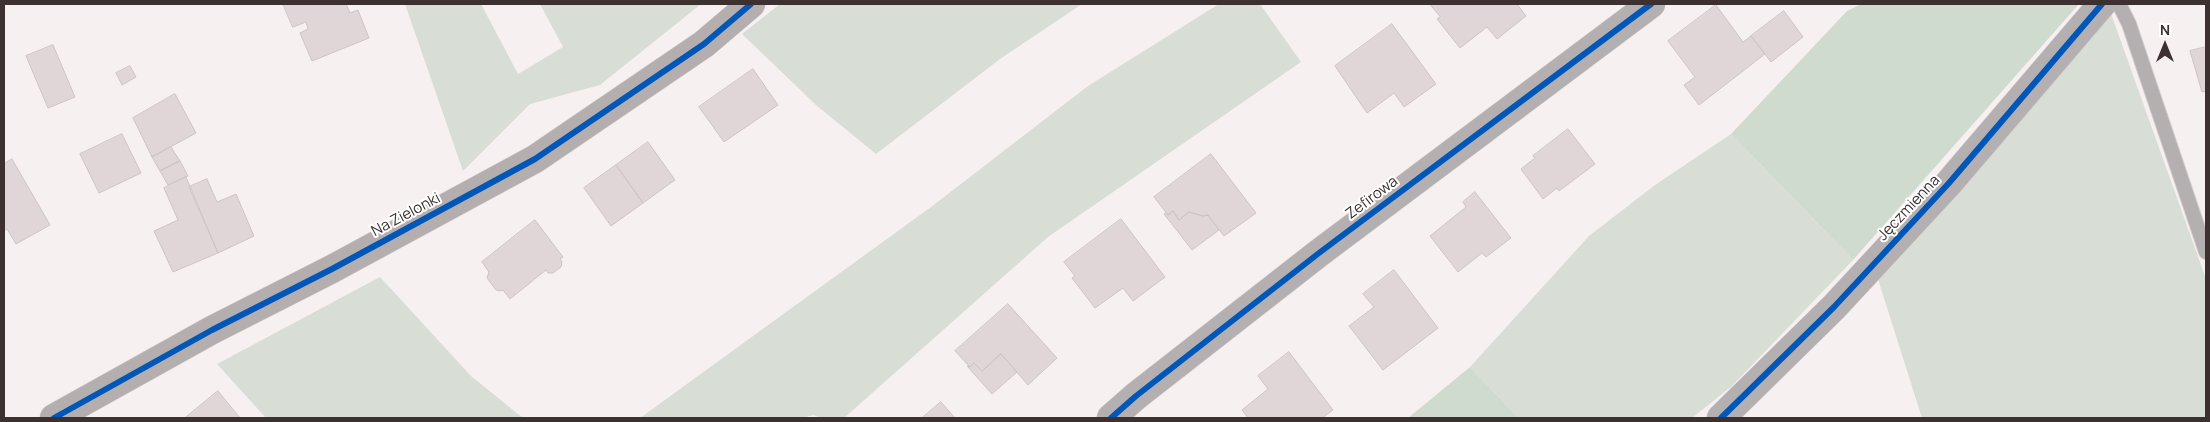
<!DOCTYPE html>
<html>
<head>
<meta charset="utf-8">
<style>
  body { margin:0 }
  #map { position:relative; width:2210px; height:422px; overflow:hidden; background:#f7f0f1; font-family:Manrope,sans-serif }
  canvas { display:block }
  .frame { position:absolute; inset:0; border:5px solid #3c3030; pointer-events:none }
  .north { position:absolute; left:2140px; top:20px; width:50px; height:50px; -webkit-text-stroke:4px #fff; paint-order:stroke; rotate:0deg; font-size:14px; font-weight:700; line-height:20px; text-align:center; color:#3c3030 }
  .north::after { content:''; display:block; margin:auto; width:18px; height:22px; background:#3c3030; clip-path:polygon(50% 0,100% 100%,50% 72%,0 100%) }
</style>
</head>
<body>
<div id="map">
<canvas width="2210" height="422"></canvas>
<div class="frame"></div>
<div class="north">N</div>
</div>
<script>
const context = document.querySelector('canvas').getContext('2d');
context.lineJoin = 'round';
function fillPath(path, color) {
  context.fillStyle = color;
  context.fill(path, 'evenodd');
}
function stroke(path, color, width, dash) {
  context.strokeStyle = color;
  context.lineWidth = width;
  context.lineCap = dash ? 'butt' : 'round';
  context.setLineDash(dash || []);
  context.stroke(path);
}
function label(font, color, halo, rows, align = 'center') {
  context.font = font + ' Manrope,sans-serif';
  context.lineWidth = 4;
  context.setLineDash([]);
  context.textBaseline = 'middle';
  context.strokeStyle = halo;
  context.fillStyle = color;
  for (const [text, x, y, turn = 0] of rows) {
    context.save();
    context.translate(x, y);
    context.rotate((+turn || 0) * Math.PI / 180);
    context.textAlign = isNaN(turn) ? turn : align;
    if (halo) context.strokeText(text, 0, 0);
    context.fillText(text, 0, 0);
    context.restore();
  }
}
const green = new Path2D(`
  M 405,4 L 481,4 L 518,74 L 563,47 L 540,4 L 701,4 L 600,85 L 530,104 L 463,171 Z
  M 780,4 L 1082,4 L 1000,59 L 876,154 L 816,105 L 742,34 Z
  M 1219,4 L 1260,4 L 1301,62 L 1048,237 L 844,418 L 821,418 L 814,415 L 801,418 L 640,418 L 931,207 L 1088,86 Z
  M 2109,8 L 2206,279 L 2206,418 L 1922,418 L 1877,276 Z
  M 1731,134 L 1853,260 L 1732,386 L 1692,418 L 1519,418 L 1470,367 L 1589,236 L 1655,185 Z
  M 380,277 L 471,376 L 523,418 L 266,418 L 217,364 Z`);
const forest = new Path2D(`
  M 1861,4 L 2079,4 L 1853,260 L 1731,134 L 1847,11 Z
  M 1470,367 L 1519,418 L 1408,418 Z`);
const building = new Path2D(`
  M 283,4 L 346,4 L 350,13 L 358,10 L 369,38 L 312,61 L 300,33 L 308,29 L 306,22 L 293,27 Z
  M 1430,4 L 1517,4 L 1526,16 L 1497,39 L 1487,27 L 1460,48 L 1437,19 L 1440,17 Z
  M 1716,5 L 1743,42 L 1751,36 L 1765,54 L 1699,105 L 1684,85 L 1695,77 L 1668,41 Z
  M 1784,11 L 1803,37 L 1771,62 L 1751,36 Z
  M 1392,24 L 1436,84 L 1404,107 L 1394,93 L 1367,113 L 1335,66 Z
  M 53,45 L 75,97 L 48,108 L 26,56 Z
  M 2206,47 L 2206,91 L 2202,92 L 2190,51 Z
  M 130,66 L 136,77 L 122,85 L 116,73 Z
  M 753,69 L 778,105 L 724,142 L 699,107 Z
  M 175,94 L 196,133 L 152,157 L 133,118 Z
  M 1568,129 L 1595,164 L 1559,191 L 1557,188 L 1543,199 L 1521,169 L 1535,158 L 1533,156 Z
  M 122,134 L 141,173 L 99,193 L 80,154 Z
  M 648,142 L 675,180 L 643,203 L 616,165 Z
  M 171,147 L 180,161 L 160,171 L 152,157 Z
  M 1211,154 L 1256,213 L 1224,236 L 1208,215 L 1203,216 L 1189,212 L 1179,220 L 1173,211 L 1168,215 L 1154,197 Z
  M 12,159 L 50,225 L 16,244 L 7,229 L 4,231 L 4,164 Z
  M 180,161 L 188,176 L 168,185 L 160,171 Z
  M 616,165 L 643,203 L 611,226 L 584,188 Z
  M 186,177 L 218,253 L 173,272 L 154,231 L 178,220 L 164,188 Z
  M 207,179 L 217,202 L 236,194 L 254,236 L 218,253 L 189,187 Z
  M 1475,192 L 1511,238 L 1486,257 L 1482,253 L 1458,272 L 1430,236 L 1466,207 L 1463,202 Z
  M 1173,211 L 1179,220 L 1189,212 L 1203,216 L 1208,215 L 1219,230 L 1192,250 L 1164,214 L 1166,213 L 1168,215 Z
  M 1121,219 L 1165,277 L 1133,301 L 1123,288 L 1095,308 L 1072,278 L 1075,276 L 1064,262 Z
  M 535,220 L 563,257 L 560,259 L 562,262 L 561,267 L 553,273 L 548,273 L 546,270 L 510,299 L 503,290 L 500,291 L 496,290 L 487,278 L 489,272 L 482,262 Z
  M 1394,270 L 1438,328 L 1383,370 L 1349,326 L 1374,307 L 1363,294 Z
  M 1008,304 L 1057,358 L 1028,385 L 1001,354 L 982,371 L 974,363 L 970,367 L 955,351 Z
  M 1289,352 L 1333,410 L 1322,418 L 1248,418 L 1242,410 L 1268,389 L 1258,376 Z
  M 1001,354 L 1017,372 L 992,394 L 967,366 L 970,367 L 974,363 L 982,371 Z
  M 218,391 L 240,418 L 185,418 Z
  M 941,402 L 955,418 L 922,418 Z`);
const lane = new Path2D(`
  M 2119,4 L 2129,24 L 2206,252`);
const street = new Path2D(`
  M 1111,418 L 1136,396 L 1319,253 L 1651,4
  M 1721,418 L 1834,307 L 1949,183 L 2102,4`);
const secondary = new Path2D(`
  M 54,418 L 212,330 L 332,269 L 535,159 L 704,44 L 751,4`);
const cycleway = new Path2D(`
  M 54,418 L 212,330 L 332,269 L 535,159 L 704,44 L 751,4
  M 1111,418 L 1136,396 L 1319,253 L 1651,4
  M 1721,418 L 1834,307 L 1949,183 L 2102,4`);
const streetNames = [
  ["Zefirowa",1372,198,-37],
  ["Jęczmienna",1909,208,-47],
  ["Na Zielonki",406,215,-28]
];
fillPath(green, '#d8ddd6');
fillPath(forest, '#d0dbcf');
fillPath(building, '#e0d6d7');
stroke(building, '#cdc4c4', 1);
stroke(lane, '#d5cecf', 16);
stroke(street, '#d5cecf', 29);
stroke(secondary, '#d5cecf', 29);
stroke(lane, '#b4afb0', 14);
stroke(street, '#b4afb0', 28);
stroke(secondary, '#b4aeae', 28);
stroke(cycleway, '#0057b8', 6);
label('15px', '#3c3030', '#fff', streetNames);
</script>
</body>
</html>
